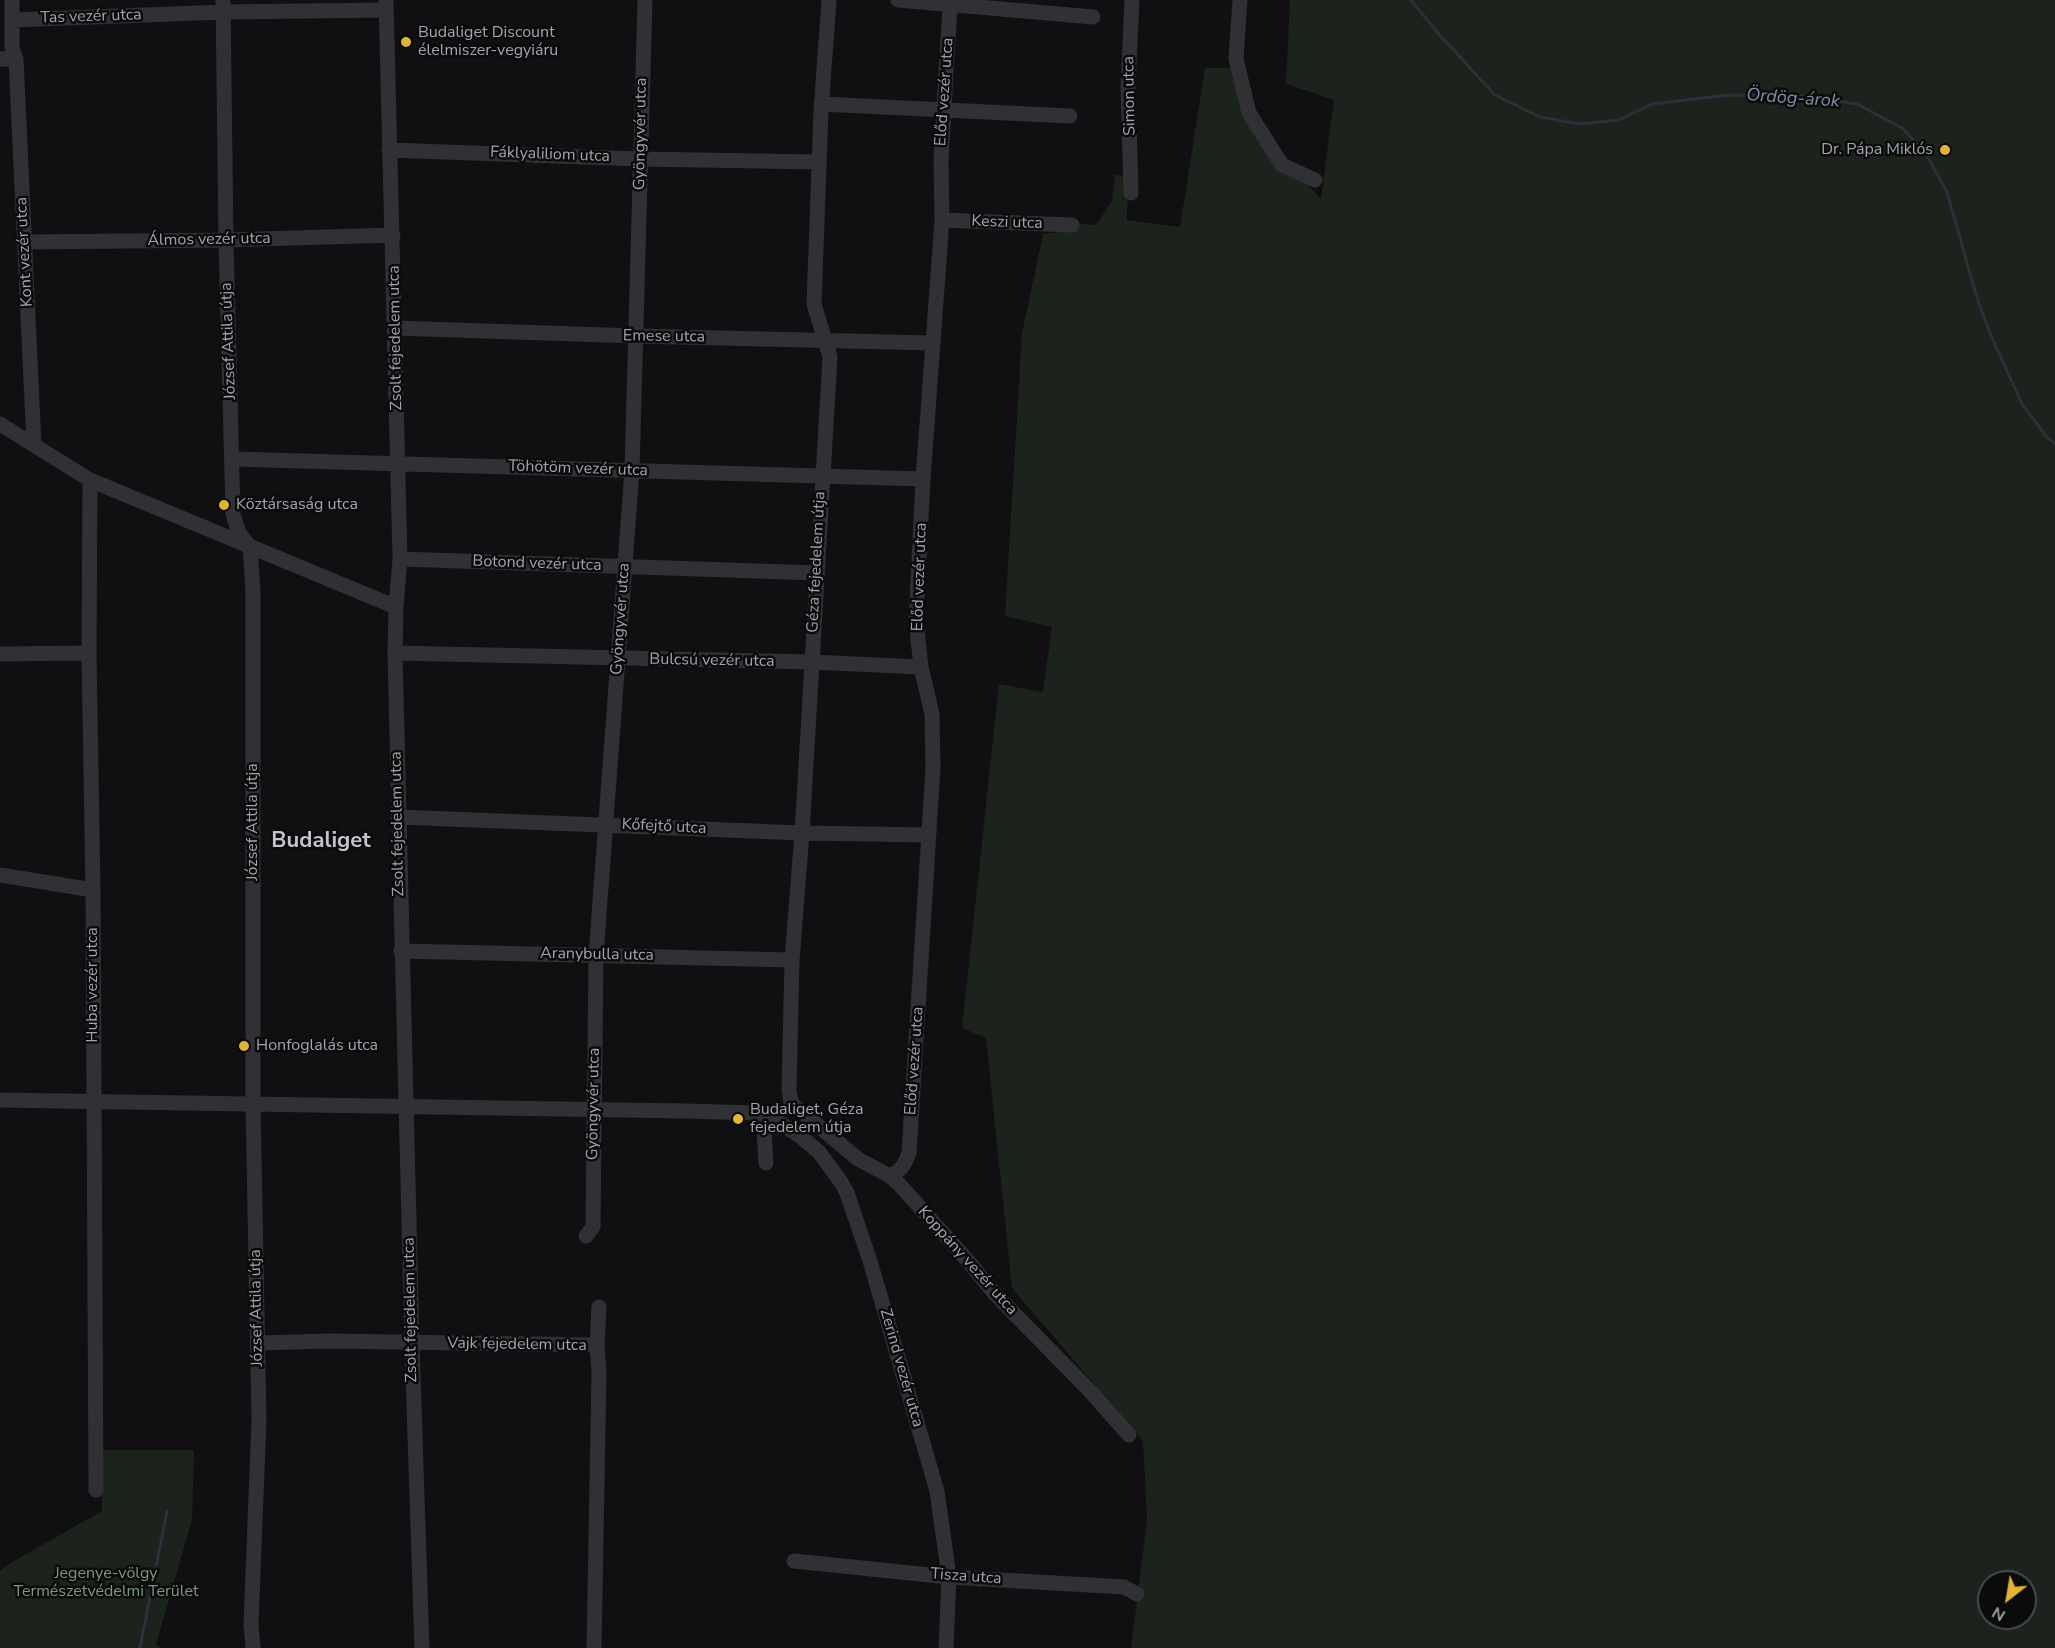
<!DOCTYPE html>
<html>
<head>
<meta charset="utf-8">
<style>
  body { margin:0 }
  #map { position:relative; width:2055px; height:1648px; overflow:hidden; background:#100f11; font-family:"Nunito Sans",sans-serif }
  canvas { display:block }
  .north { position:absolute; left:1977px; top:1570px; width:60px; height:60px; box-sizing:border-box; background:#0b0b0c; border:2px solid #47494e; border-radius:50%; rotate:211deg; font-size:16px; font-weight:700; line-height:24px; text-align:center; color:#a2a5b0 }
  .north::after { content:''; display:block; margin:auto; width:21px; height:27px; background:#e1b337; clip-path:polygon(50% 0,100% 100%,50% 72%,0 100%) }
</style>
</head>
<body>
<div id="map">
<canvas width="2055" height="1648"></canvas>
<div class="north">N</div>
</div>
<script>
const context = document.querySelector('canvas').getContext('2d');
context.lineJoin = 'round';
function fillPath(path, color) {
  context.fillStyle = color;
  context.fill(path, 'evenodd');
}
function stroke(path, color, width, dash) {
  context.strokeStyle = color;
  context.lineWidth = width;
  context.lineCap = dash ? 'butt' : 'round';
  context.setLineDash(dash || []);
  context.stroke(path);
}
function label(font, color, halo, rows, align = 'center') {
  context.font = font + ' "Nunito Sans",sans-serif';
  context.lineWidth = 5;
  context.setLineDash([]);
  context.textBaseline = 'middle';
  context.strokeStyle = halo;
  context.fillStyle = color;
  for (const [text, x, y, turn = 0] of rows) {
    context.save();
    context.translate(x, y);
    context.rotate((+turn || 0) * Math.PI / 180);
    context.textAlign = isNaN(turn) ? turn : align;
    if (halo) context.strokeText(text, 0, 0);
    context.fillText(text, 0, 0);
    context.restore();
  }
}
const green = new Path2D(`
  M 1290,0 L 2055,0 L 2055,1648 L 1131,1648 L 1147,1520 L 1143,1441 L 1012,1288 L 986,1038 L 962,1028 L 999,684 L 1043,692 L 1052,627 L 1005,616 L 1022,333 L 1043,234 L 1075,230 L 1077,223 L 1096,225 L 1112,201 L 1115,175 L 1128,176 L 1127,220 L 1180,227 L 1205,68 L 1233,68 L 1267,141 L 1321,199 L 1334,100 L 1286,84 ZM 1989,1582 L 2025,1582 L 2025,1618 L 1989,1618 Z
  M 102,1450 L 194,1450 L 192,1520 L 156,1644 L 160,1648 L 0,1648 L 0,1571 L 7,1565 L 102,1511 Z`);
const stream = new Path2D(`
  M 1411,0 L 1437,32 L 1495,95 L 1540,117 L 1580,124 L 1619,120 L 1652,104 L 1728,95 L 1804,96 L 1857,104 L 1902,128 L 1926,154 L 1947,192 L 1977,298 L 1992,338 L 2022,404 L 2046,436 L 2055,444
  M 140,1648 L 167,1511`);
const minor = new Path2D(`
  M 12,0 L 12,47 L 16,59 L 34,445
  M 223,0 L 226,240 L 233,514 L 239,533 L 250,547 L 253,592 L 253,1103 L 259,1420 L 251,1624 L 253,1648
  M 386,0 L 400,559 L 396,607 L 395,653 L 412,1344 L 422,1648
  M 898,0 L 1093,17
  M 1240,0 L 1236,59 L 1249,113 L 1282,165 L 1315,180
  M 13,20 L 224,12 L 386,10
  M 0,59 L 16,59
  M 821,104 L 1070,116
  M 389,150 L 640,159 L 819,162
  M 1131,193 L 1128,86 L 1132,0
  M 942,220 L 1072,225
  M 25,242 L 226,240 L 393,235
  M 395,328 L 636,336 L 933,343
  M 0,424 L 90,480 L 396,607
  M 233,459 L 923,479
  M 90,480 L 89,653 L 93,890 L 96,1490
  M 400,559 L 817,573
  M 395,653 L 811,662 L 921,667
  M 0,654 L 89,653
  M 398,817 L 802,833 L 929,835
  M 0,875 L 93,890
  M 401,951 L 792,960
  M 0,1100 L 685,1111 L 759,1113 L 771,1117 L 800,1136 L 819,1152 L 841,1182 L 847,1193 L 870,1261 L 937,1491 L 949,1577 L 946,1648
  M 791,1103 L 789,1090 L 792,960 L 802,833 L 830,357 L 814,304 L 821,111 L 829,0
  M 791,1103 L 858,1159 L 890,1176 L 899,1184 L 968,1261 L 995,1294 L 1091,1392 L 1129,1435
  M 763,1114 L 766,1163
  M 890,1176 C 901,1171 905,1164 909,1153 L 933,767 L 932,714 L 921,667 L 916,620 L 923,479 L 942,220 L 941,159 L 950,5
  M 586,1236 L 593,1227 L 596,955 L 632,470 L 645,0
  M 258,1343 L 329,1341 L 597,1345
  M 794,1561 L 949,1577 L 1124,1587 L 1137,1594
  M 594,1648 L 599,1372 L 597,1345 L 599,1307`);
const markers = [
  [406,42,6,"#e1b337"],
  [1945,150,6,"#e1b337"],
  [224,505,6,"#e1b337"],
  [244,1046,6,"#e1b337"],
  [738,1119,6,"#e1b337"]
];
const streetNames = [
  ["Tas vezér utca",91,17,-2],
  ["Előd vezér utca",945,92,-86],
  ["Simon utca",1130,96,-91],
  ["Gyöngyvér utca",641,134,-89],
  ["Fáklyaliliom utca",550,155,2],
  ["Keszi utca",1007,223,2],
  ["Álmos vezér utca",209,240,-1],
  ["Kont vezér utca",25,252,-93],
  ["Emese utca",664,337,1],
  ["Zsolt fejedelem utca",396,338,-91],
  ["József Attila útja",229,341,-92],
  ["Töhötöm vezér utca",578,469,2],
  ["Géza fejedelem útja",817,562,-87],
  ["Botond vezér utca",537,564,2],
  ["Előd vezér utca",920,577,-88],
  ["Gyöngyvér utca",621,619,-86],
  ["Bulcsú vezér utca",712,661,1],
  ["József Attila útja",253,822,-90],
  ["Zsolt fejedelem utca",398,824,-91],
  ["Kőfejtő utca",664,827,3],
  ["Aranybulla utca",597,955,1],
  ["Huba vezér utca",93,985,-90],
  ["Előd vezér utca",915,1061,-86],
  ["Gyöngyvér utca",594,1104,-89],
  ["Koppány vezér utca",967,1261,48],
  ["József Attila útja",257,1308,-91],
  ["Zsolt fejedelem utca",411,1310,-91],
  ["Vajk fejedelem utca",517,1345,1],
  ["Zerind vezér utca",901,1368,74],
  ["Tisza utca",966,1577,4]
];
const poiNames = [
  ["Budaliget Discount",418,33],
  ["élelmiszer-vegyiáru",418,51],
  ["Dr. Pápa Miklós",1933,150,"right"],
  ["Köztársaság utca",236,505],
  ["Honfoglalás utca",256,1046],
  ["Budaliget, Géza",750,1110],
  ["fejedelem útja",750,1128]
];
const parkNames = [
  ["Jegenye-völgy",106,1574],
  ["Természetvédelmi Terület",106,1592]
];
const waterNames = [
  ["Ördög-árok",1793,99,4]
];
const districtNames = [
  ["Budaliget",321,842]
];
fillPath(green, '#1c231d');
stroke(stream, '#2a3138', 3);
stroke(minor, '#313135', 15);
for (const [x, y, r, color] of markers) {
  const dot = new Path2D();
  dot.arc(x, y, r, 0, 2 * Math.PI);
  context.fillStyle = color;
  context.fill(dot);
  stroke(dot, '#0b0b0c', 2);
}
label('16px', '#a2a5b0', '#0b0b0c', streetNames);
label('16px', '#a2a5b0', '#0b0b0c', poiNames, 'left');
label('16px', '#7a9a7e', '#0b0b0c', parkNames);
label('italic 18px', '#7b90a9', '#0b0b0c', waterNames);
label('bold 22px', '#c2c4cd', '#0b0b0c', districtNames);
</script>
</body>
</html>
